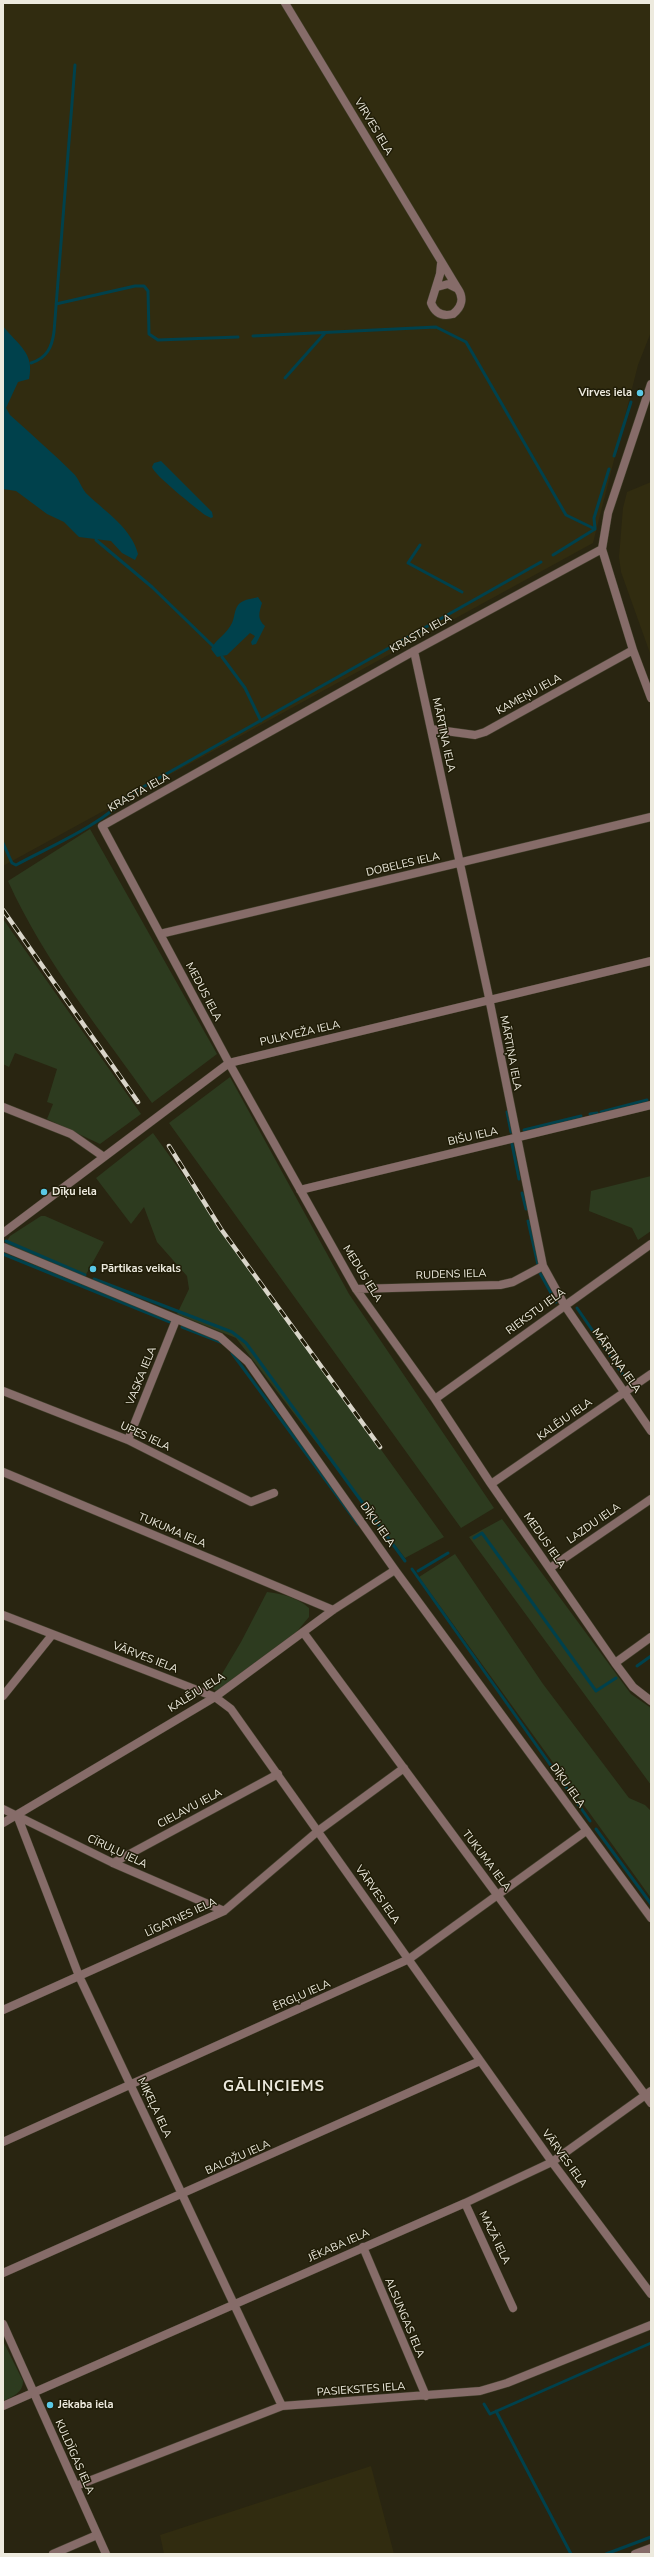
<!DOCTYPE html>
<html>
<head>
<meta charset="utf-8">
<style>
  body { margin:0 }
  #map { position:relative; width:654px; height:2557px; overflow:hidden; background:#292511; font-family:"Nunito Sans",sans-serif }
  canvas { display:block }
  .frame { position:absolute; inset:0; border:4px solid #edeade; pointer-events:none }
</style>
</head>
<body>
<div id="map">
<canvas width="654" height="2557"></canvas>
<div class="frame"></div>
</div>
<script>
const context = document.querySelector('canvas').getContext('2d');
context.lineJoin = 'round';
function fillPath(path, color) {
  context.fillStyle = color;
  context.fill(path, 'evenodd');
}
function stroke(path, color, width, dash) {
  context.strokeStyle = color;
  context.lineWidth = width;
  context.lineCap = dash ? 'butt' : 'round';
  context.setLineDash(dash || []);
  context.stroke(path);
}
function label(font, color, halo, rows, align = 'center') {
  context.font = font + ' "Nunito Sans",sans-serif';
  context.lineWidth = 3;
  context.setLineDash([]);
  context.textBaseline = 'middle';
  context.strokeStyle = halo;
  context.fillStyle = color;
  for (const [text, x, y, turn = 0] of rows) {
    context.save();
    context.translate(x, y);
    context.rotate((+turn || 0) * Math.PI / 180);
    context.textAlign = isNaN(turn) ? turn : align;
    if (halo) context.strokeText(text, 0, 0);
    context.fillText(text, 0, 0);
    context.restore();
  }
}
const built = new Path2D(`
  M 3,3 L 651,3 L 651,332 L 638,365 L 593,543 L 3,866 Z
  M 651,482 L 651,656 L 621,572 L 619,557 L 623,508 L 627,492 Z
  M 371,2466 L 394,2554 L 164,2554 L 160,2535 Z`);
const green = new Path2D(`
  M 90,829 L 217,1054 L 152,1103 C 102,1032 44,961 8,881 Z
  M 3,919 L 141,1114 L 100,1144 L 47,1119 L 53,1104 L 47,1102 L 57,1069 L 15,1053 L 9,1067 L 3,1064 Z
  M 230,1077 L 349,1294 L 494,1508 L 461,1528 L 169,1123 Z
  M 153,1133 L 444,1537 L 405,1558 L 236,1338 L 177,1314 L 189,1289 L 187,1276 L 157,1242 L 144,1207 L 131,1224 L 96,1178 Z
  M 651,1176 L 651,1231 L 638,1240 L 632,1228 L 589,1211 L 591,1191 Z
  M 41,1216 L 45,1216 L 104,1242 L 84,1278 L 5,1244 L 10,1236 Z
  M 502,1519 L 631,1694 L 651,1708 L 651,1785 L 469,1537 Z
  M 455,1554 L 543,1684 L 629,1798 L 645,1805 L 651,1811 L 651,1898 L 419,1577 Z
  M 267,1592 C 282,1594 297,1597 309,1608 L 309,1617 L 294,1635 L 217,1691 L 213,1689 L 241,1642 Z
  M 3,2341 L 23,2381 C 23,2393 12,2397 3,2401 Z`);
const water = new Path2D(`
  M 3,326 C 18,345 35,353 29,379 L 18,382 L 6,408 L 10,415 C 32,435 54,454 75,475 C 80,481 82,490 88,495 C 106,512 132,529 138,554 L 135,560 L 122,553 L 111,541 L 79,537 L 64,522 L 47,514 L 16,491 L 3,489 Z
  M 161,461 L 212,512 L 213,517 L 211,518 L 205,515 C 196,508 154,475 152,467 L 154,463 Z
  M 258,597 L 262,603 C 259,613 257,619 265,626 L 256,644 L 252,645 L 251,642 L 255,636 L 250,633 L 227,655 L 217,657 L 211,649 C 216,639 227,634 232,623 C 235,617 234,608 240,603 C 245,599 252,599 258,597 Z`);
const stream = new Path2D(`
  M 56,304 L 135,286 L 144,286 L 148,291 L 149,334 L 158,340 L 238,337
  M 253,336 L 436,327 L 466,342 L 566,515 L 595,529
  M 31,363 C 47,358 52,347 54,332 L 75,65
  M 285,378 L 325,333
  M 614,456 L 631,402
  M 595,529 L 594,518 L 609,469
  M 96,540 L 152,587 L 213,646
  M 420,545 L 408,563 L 462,592
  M 553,555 L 595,529
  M 222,657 L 245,688 L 261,721
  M 3,843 L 12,863 L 16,865 C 51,846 102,825 129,795 L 541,562
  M 507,1112 L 511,1132
  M 601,1112 L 647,1100
  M 590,1114 L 597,1113
  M 524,1130 L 581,1116
  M 512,1144 L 519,1179
  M 522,1193 L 526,1209
  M 528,1221 L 538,1265
  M 6,1241 L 85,1275
  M 3,1254 L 170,1322
  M 540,1273 L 556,1302
  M 94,1279 L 232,1332 L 246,1343 L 405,1561
  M 577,1308 L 624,1376
  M 182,1327 L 223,1343
  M 232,1353 L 358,1524
  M 474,1538 L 482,1533 L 596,1691 L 616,1678
  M 412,1569 L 590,1821
  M 418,1571 L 448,1553
  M 637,1666 L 651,1656
  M 596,1829 L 651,1904
  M 484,2404 L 490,2414 L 651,2343
  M 496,2411 L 571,2554
  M 606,2554 L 651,2537`);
const minor = new Path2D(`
  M 285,3 L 458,289
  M 437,287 L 448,284 L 458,289 C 464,298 462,307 453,314 C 442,317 435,313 431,303 L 440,274 L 441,264
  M 651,384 L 608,513 L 602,549 L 633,650 L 651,698
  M 602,549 L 414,651 L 102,826 L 229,1063 L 356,1289 L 435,1399 L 491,1484 L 615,1663 L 633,1687 L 651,1701
  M 414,651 L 488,993 L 543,1266 L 565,1306 L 651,1431
  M 431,729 L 475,735 L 485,732 L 633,650
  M 160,934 L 651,817
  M 3,1107 L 71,1134 L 104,1157
  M 300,1190 L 651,1105
  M 3,1233 L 229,1063 L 651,961
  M 3,1247 L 220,1337 L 248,1362 L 395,1570 L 651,1918
  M 356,1289 L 500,1285 L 513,1282 L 543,1266
  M 3,1391 L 128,1440 L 251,1502 L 274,1493
  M 435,1399 L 651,1244
  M 128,1440 L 176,1320
  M 3,1472 L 333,1610
  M 491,1484 L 651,1374
  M 550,1568 L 651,1499
  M 3,1615 L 215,1697 L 231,1709 L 552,2162 L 651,2294
  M 303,1632 L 651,2103
  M 615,1663 L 651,1637
  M 3,1696 L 52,1635
  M 3,1809 L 113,1863 L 224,1911
  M 17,1815 L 79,1976 L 282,2406
  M 3,1823 L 215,1697 L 333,1610 L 395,1570
  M 113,1863 L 278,1774
  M 3,2010 L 224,1911 L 318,1831 L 404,1768
  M 3,2142 L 409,1959 L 586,1831
  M 465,2203 L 513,2308
  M 363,2247 L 426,2396
  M 3,2273 L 480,2061
  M 3,2406 L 465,2203 L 552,2162 L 651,2091
  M 76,2486 L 282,2406 L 480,2391 L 507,2383 L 651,2325
  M 53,2554 L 97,2535
  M 635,2554 L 651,2548`);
const tertiary = new Path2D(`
  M 3,2324 L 106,2554`);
const rail = new Path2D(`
  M 3,910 L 138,1102
  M 169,1146 L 221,1229 L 380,1447`);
const markers = [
  [640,393,4,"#5ac8e6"],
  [44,1192,4,"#5ac8e6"],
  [93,1269,4,"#5ac8e6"],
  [50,2405,4,"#5ac8e6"]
];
const streetNames = [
  ["VIRVES IELA",373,127,59],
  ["KRASTA IELA",421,634,-29],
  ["KAMEŅU IELA",529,695,-29],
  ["MĀRTIŅA IELA",443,735,78],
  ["KRASTA IELA",139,793,-29],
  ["DOBELES IELA",403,865,-13],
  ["MEDUS IELA",203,992,62],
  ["PULKVEŽA IELA",300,1034,-13],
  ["MĀRTIŅA IELA",510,1053,79],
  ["BIŠU IELA",473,1137,-13],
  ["MEDUS IELA",362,1274,58],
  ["RUDENS IELA",451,1275,-2],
  ["RIEKSTU IELA",536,1312,-36],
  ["MĀRTIŅA IELA",616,1361,55],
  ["VASKA IELA",142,1376,-68],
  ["KALĒJU IELA",565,1420,-35],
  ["UPES IELA",145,1437,25],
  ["LAZDU IELA",594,1524,-35],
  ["DĪĶU IELA",377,1525,55],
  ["TUKUMA IELA",172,1531,23],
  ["MEDUS IELA",544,1541,55],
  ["VĀRVES IELA",145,1658,21],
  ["KALĒJU IELA",197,1693,-32],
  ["DĪĶU IELA",567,1786,54],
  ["CIELAVU IELA",190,1809,-28],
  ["CĪRUĻU IELA",117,1852,25],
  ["TUKUMA IELA",486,1861,53],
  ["VĀRVES IELA",377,1895,55],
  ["LĪGATNES IELA",181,1918,-25],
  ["ĒRGĻU IELA",302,1996,-24],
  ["MIĶEĻA IELA",154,2108,65],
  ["BALOŽU IELA",238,2158,-24],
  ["VĀRVES IELA",564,2159,54],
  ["MAZĀ IELA",494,2238,64],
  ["JĒKABA IELA",339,2246,-24],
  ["ALSUNGAS IELA",404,2318,67],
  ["PASIEKSTES IELA",361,2390,-4],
  ["KULDĪGAS IELA",74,2457,66]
];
const poiNames = [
  ["Virves iela",632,393,"right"],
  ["Dīķu iela",52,1192],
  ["Pārtikas veikals",101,1269],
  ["Jēkaba iela",58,2405]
];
const districtNames = [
  ["GĀLIŅCIEMS",274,2087]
];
fillPath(built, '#312c10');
fillPath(green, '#2d3b1f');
fillPath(water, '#00414c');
stroke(stream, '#00414c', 3);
stroke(minor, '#44412e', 9);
stroke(tertiary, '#44412e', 9);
stroke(minor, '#866c69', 8);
stroke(tertiary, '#866c69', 8);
stroke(rail, '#d9d5c9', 4.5);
stroke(rail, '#1f1c07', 3, [9]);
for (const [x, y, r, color] of markers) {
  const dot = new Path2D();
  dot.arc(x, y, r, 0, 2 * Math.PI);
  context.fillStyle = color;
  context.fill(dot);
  stroke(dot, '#1f1c07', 1.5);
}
label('11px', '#edeade', '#1f1c07', streetNames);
label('bold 11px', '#edeade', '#1f1c07', poiNames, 'left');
context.letterSpacing = '1px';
label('bold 15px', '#edeade', '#1f1c07', districtNames);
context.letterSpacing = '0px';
</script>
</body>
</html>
